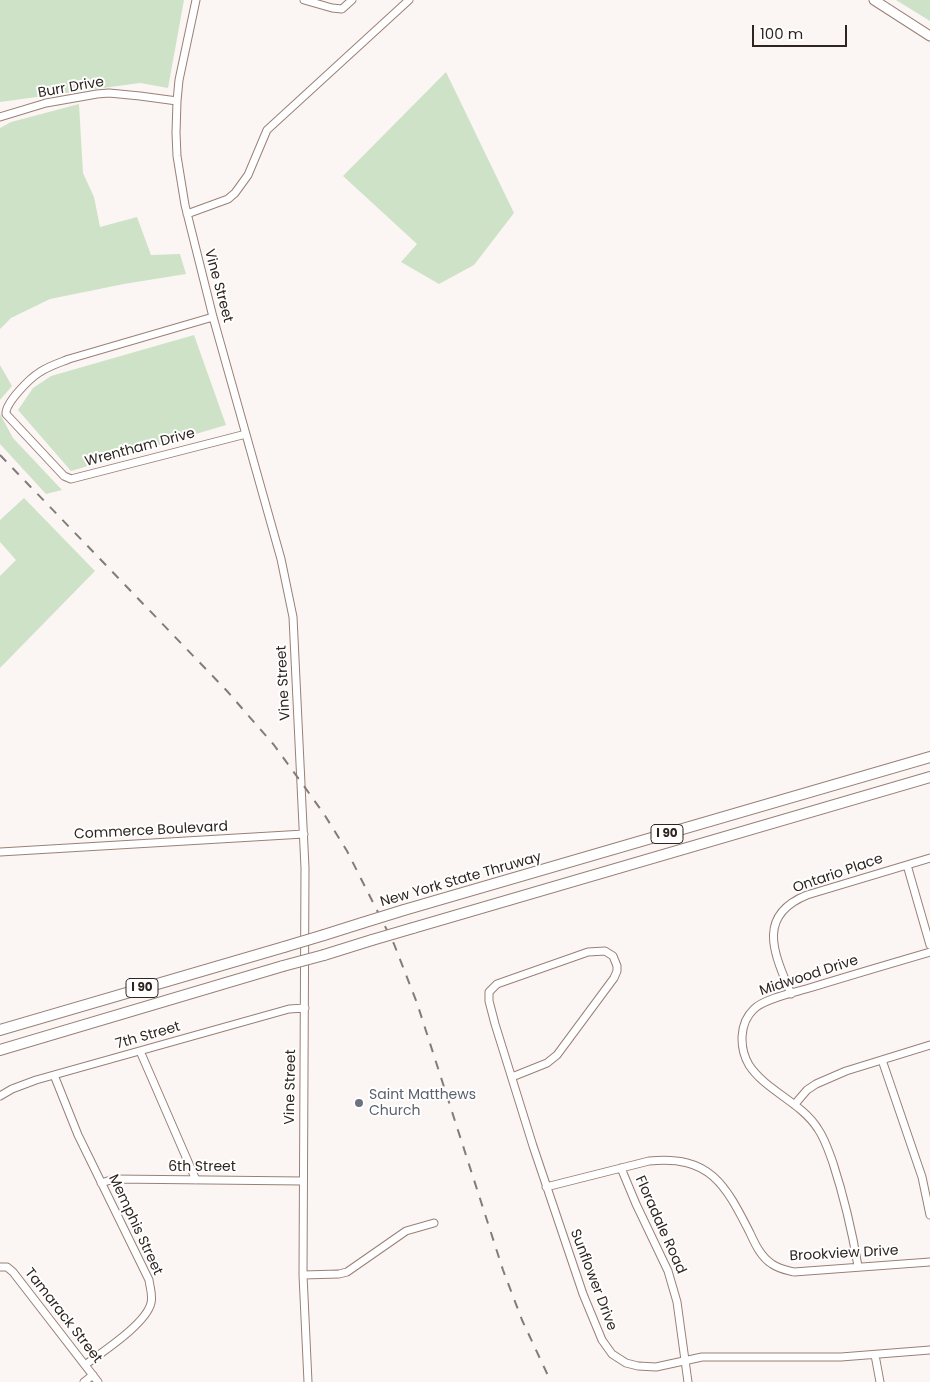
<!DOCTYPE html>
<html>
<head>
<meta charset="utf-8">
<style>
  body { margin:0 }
  #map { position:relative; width:930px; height:1382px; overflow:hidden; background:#fbf6f3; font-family:Poppins,sans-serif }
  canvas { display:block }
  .scale { position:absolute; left:752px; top:25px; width:95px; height:22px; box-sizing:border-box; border:2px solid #2e2420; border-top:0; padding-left:6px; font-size:15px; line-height:18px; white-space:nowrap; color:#2e2420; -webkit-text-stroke:4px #fff; paint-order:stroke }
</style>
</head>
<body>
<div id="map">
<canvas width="930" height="1382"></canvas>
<div class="scale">100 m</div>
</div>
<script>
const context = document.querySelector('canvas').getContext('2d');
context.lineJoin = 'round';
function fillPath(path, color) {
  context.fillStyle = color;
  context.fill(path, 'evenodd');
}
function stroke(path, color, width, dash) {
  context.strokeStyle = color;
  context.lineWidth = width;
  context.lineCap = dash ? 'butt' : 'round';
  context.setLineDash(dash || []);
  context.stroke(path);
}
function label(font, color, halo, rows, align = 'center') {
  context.font = font + ' Poppins,sans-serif';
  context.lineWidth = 4;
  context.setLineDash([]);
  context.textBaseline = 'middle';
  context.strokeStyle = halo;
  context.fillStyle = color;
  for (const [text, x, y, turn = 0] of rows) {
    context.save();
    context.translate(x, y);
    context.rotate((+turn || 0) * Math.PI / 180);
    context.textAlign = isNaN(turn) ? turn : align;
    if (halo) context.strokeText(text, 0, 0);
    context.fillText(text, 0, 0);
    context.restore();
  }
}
const green = new Path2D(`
  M 0,0 L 184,0 L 168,88 L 140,83 L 0,102 Z
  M 896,0 L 930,0 L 930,21 Z
  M 446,72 L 514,213 L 474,265 L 439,284 L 401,262 L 417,244 L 343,176 Z
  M 79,104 L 83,173 L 94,197 L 100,227 L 137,217 L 151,255 L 180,254 L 186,274 L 124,284 L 50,299 L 11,318 L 0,329 L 0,128 L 11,122 Z
  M 194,335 L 226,425 L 71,471 L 18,410 L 33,388 L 51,376 Z
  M 0,365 L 12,386 L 0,400 Z
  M 0,414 L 13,438 L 62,490 L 46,494 L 0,444 Z
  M 24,498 L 95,571 L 0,668 L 0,576 L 16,560 L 0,542 L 0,520 Z`);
const minor = new Path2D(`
  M 196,0 L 179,80 L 177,101 L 176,133 L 177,156 L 185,205 L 213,317 L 281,559 L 293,617 L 305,868 L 303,1275 L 308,1382
  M 304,0 L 332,8 L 342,9 L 352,0
  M 0,117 L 46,103 L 97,94 L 109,93 L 140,96 L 177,101
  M 187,214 L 228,199 L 235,193 L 248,175 L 267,130 L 409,0
  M 213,317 L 69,359 C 59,363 49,366 40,372 C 30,378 5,403 6,414 L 64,476 L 71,479 L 246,434
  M 0,852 L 304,834
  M 907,865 L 930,945
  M 791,994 C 775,955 755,916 807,895 L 930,858
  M 140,1051 L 196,1180
  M 882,1060 L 922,1177 L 930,1215
  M 54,1075 L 78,1135 L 149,1280 C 150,1288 153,1295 151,1303 C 146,1324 102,1352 85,1365
  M 512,1077 L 547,1063 L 557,1055 L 614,978 L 617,971 L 617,966 L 613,956 L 605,951 L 588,952 L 497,984 L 489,992 L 489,1001 L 495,1024 L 533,1146 L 583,1294 L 602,1340 L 612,1354 L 626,1363 L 638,1366 L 656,1367 L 702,1357 L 841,1357 L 930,1350
  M 0,1096 L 12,1089 L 36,1080 L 289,1009 L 305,1008
  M 795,1104 L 807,1090 L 816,1084 L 846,1071 L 930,1045
  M 621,1168 L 636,1204 L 668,1271 L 677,1302 L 688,1382
  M 101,1183 L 114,1179 L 303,1181
  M 546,1187 L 649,1161 C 710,1155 725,1184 750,1233 C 755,1244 761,1257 772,1264 C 779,1269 786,1270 794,1272 L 930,1262
  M 858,1266 C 852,1231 844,1197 833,1163 C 829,1152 825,1139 818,1129 C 801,1102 766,1091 749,1065 C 739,1048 739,1023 754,1009 C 764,999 792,993 806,989 C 848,976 889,964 930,952
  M 0,1267 L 7,1267 L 13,1272 L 98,1382
  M 303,1275 L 339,1274 L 347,1272 L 406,1231 L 434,1223
  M 875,1355 L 880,1382
  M 84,1382 L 93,1375`);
const major = new Path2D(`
  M 874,0 L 930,36`);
const highway = new Path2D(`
  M 404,910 L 930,757
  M 413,928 L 930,777
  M 324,935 L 362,923
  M 324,955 L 372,940
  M 0,1030 L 284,947
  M 0,1050 L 283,966`);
const rail = new Path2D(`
  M 0,455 L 227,691 L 274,745 L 301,782 L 324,814 L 347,851 L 394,944 L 417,1003 L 503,1270 L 522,1320 L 551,1382`);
const highwayBridge = new Path2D(`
  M 362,923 L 404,910
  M 372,940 L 413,928
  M 284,947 L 324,935
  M 283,966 L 324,955`);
const markers = [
  [359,1103,5,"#6b7280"]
];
const shields = [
  [667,834,32],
  [142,988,32]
];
const shieldNames = [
  ["I 90",667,834],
  ["I 90",142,988]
];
const streetNames = [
  ["Burr Drive",71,88,-10],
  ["Vine Street",218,286,75],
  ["Wrentham Drive",140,448,-15],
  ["Vine Street",284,683,-93],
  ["Commerce Boulevard",151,831,-3],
  ["Ontario Place",838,874,-19],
  ["New York State Thruway",461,880,-16],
  ["Midwood Drive",809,976,-18],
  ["7th Street",148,1036,-16],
  ["Vine Street",291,1087,-89],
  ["6th Street",202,1167],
  ["Memphis Street",135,1225,65],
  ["Floradale Road",660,1225,66],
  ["Brookview Drive",844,1254,-3],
  ["Sunflower Drive",593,1280,69],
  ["Tamarack Street",63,1316,52]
];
const worshipNames = [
  ["Saint Matthews",369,1095],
  ["Church",369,1111]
];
fillPath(green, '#cee2c8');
stroke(minor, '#9a8076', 9);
stroke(major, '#9a8076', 11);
stroke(highway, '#9a8076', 12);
stroke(minor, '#fff', 7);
stroke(major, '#fff', 9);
stroke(highway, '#fff', 10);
stroke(rail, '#837b78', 2, [9, 9]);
stroke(highwayBridge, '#9a8076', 12, []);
stroke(highwayBridge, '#fff', 10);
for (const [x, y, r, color] of markers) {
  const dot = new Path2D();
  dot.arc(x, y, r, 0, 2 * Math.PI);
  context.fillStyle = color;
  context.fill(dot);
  stroke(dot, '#fff', 2);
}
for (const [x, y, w] of shields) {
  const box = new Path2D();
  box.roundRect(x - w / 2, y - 9.5, w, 19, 4);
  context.fillStyle = '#fff';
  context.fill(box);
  stroke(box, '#2e2420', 1);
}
label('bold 12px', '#2e2420', null, shieldNames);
label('14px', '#2e2420', '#fff', streetNames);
label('14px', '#5b616d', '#fff', worshipNames, 'left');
</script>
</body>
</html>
